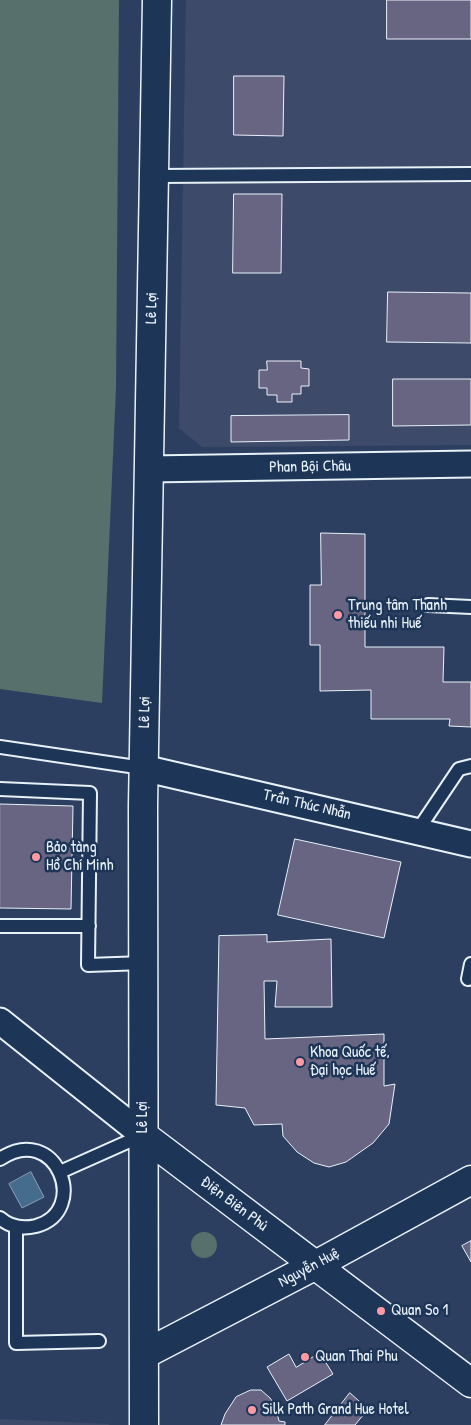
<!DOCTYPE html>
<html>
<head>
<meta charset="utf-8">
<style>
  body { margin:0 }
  canvas { display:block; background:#2c3f60 }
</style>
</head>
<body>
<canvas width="471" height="1425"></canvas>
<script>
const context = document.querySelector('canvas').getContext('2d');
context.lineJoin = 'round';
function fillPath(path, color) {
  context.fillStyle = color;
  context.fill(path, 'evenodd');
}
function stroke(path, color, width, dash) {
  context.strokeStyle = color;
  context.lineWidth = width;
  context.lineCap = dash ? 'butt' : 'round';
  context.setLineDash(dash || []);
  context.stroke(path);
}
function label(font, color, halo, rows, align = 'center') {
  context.font = font + ' "Patrick Hand",sans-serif';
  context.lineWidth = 5;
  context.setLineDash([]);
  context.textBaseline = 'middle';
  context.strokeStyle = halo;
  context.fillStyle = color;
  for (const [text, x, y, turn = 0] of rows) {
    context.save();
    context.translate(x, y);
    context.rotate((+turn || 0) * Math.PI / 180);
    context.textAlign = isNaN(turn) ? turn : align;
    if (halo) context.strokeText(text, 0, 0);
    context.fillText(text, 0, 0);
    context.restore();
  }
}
const built = new Path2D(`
  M 186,0 L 471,0 L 471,445 L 202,447 L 179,428 Z
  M 0,1419 L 109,1424 L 109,1425 L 0,1425 Z`);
const green = new Path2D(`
  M 0,0 L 119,0 L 116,388 L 102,703 L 0,689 Z
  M191 1245a13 13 0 1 1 26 0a13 13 0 1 1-26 0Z`);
const water = new Path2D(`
  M 31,1172 L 44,1197 L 22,1208 L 9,1184 Z`);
const building = new Path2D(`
  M 387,0 L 471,0 L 471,39 L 387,39 Z
  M 234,76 L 284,76 L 283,136 L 234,135 Z
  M 234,194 L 282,194 L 281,273 L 233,273 Z
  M 388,292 L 471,293 L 471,343 L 387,342 Z
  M 267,361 L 301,361 L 301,368 L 309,369 L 309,386 L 301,386 L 301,394 L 292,394 L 292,402 L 277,402 L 277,395 L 267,395 L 267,388 L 259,388 L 259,370 L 267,370 Z
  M 393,379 L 471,379 L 471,425 L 393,426 Z
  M 349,415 L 349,440 L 231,442 L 231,416 Z
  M 321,533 L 365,534 L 365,647 L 444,647 L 443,682 L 471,682 L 471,727 L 449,726 L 450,719 L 371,719 L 371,690 L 320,691 L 320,645 L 310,645 L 310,585 L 321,585 Z
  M 0,804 L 73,806 L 71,909 L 0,908 Z
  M 295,839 L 401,862 L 384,938 L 278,915 Z
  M 267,935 L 267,942 L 331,939 L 332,1007 L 275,1007 L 277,981 L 264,981 L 265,1039 L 384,1034 L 384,1086 L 395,1084 L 389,1124 L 373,1143 L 346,1162 L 329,1167 L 314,1163 L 297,1152 L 283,1136 L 282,1124 L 254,1125 L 245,1108 L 216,1105 L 219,936 Z
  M 471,1241 L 471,1262 L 462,1246 Z
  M 320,1353 L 333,1374 L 287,1401 L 267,1367 L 289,1354 L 296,1367 Z
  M 251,1390 L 261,1390 L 270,1398 L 275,1405 L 279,1421 L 285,1422 L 285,1425 L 221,1425 L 225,1414 L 236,1397 Z
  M 350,1393 L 368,1409 L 355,1425 L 325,1425 Z`);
const service = new Path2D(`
  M 155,176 L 471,174
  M 428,605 L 471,607
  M 0,747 L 143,768
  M 0,789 L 90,793 L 88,965 L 144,963
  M 418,830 L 459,769 L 471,766
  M 0,926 L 89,926
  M 468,979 L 471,964
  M 0,1159 C 56,1121 91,1211 36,1226 C 23,1229 10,1227 0,1218
  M 60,1172 L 143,1135
  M 16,1227 L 16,1343 L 99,1341`);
const minor = new Path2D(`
  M 149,469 L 471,464
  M 143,768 L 471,844
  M 0,1021 L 143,1135`);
const secondary = new Path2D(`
  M 143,1135 L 471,1383
  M 145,1354 L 314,1266 L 471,1180
  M 144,1425 L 143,806 L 157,0`);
const markers = [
  [338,615,5,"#ff9aa2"],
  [36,857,5,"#ff9aa2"],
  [300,1062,5,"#ff9aa2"],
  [381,1311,5,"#ff9aa2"],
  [305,1357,5,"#ff9aa2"],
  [252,1410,5,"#ff9aa2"]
];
const streetNames = [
  ["Lê Lợi",152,308,-89],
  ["Phan Bội Châu",310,467,-1],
  ["Lê Lợi",145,712,-89],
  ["Trần Thúc Nhẫn",307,805,13],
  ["Lê Lợi",143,1117,-90],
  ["Điện Biên Phủ",234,1204,37],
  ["Nguyễn Huệ",309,1268,-28]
];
const poiNames = [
  ["Trung tâm Thanh",348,606],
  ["thiếu nhi Huế",348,624],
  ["Bảo tàng",46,848],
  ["Hồ Chí Minh",46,866],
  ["Khoa Quốc tế,",310,1053],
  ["Đại học Huế",310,1071],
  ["Quan So 1",391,1311],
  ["Quan Thai Phu",315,1357],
  ["Silk Path Grand Hue Hotel",262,1410]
];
fillPath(built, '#3e4a6a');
fillPath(green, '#57706c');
fillPath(water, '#456b8d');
stroke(water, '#86a1b8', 1);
fillPath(building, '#686583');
stroke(building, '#e8f1f8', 1);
stroke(service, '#e8f1f8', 16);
stroke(minor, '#e8f1f8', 29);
stroke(secondary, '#e8f1f8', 31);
stroke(service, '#1d3557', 12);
stroke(minor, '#1d3557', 25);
stroke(secondary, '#1d3557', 28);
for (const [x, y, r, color] of markers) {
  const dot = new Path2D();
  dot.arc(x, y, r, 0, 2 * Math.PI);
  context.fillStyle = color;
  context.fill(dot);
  stroke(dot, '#1d3557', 2);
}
label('16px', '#e8f1f8', '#1d3557', streetNames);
label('16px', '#e8f1f8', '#1d3557', poiNames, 'left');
</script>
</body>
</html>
